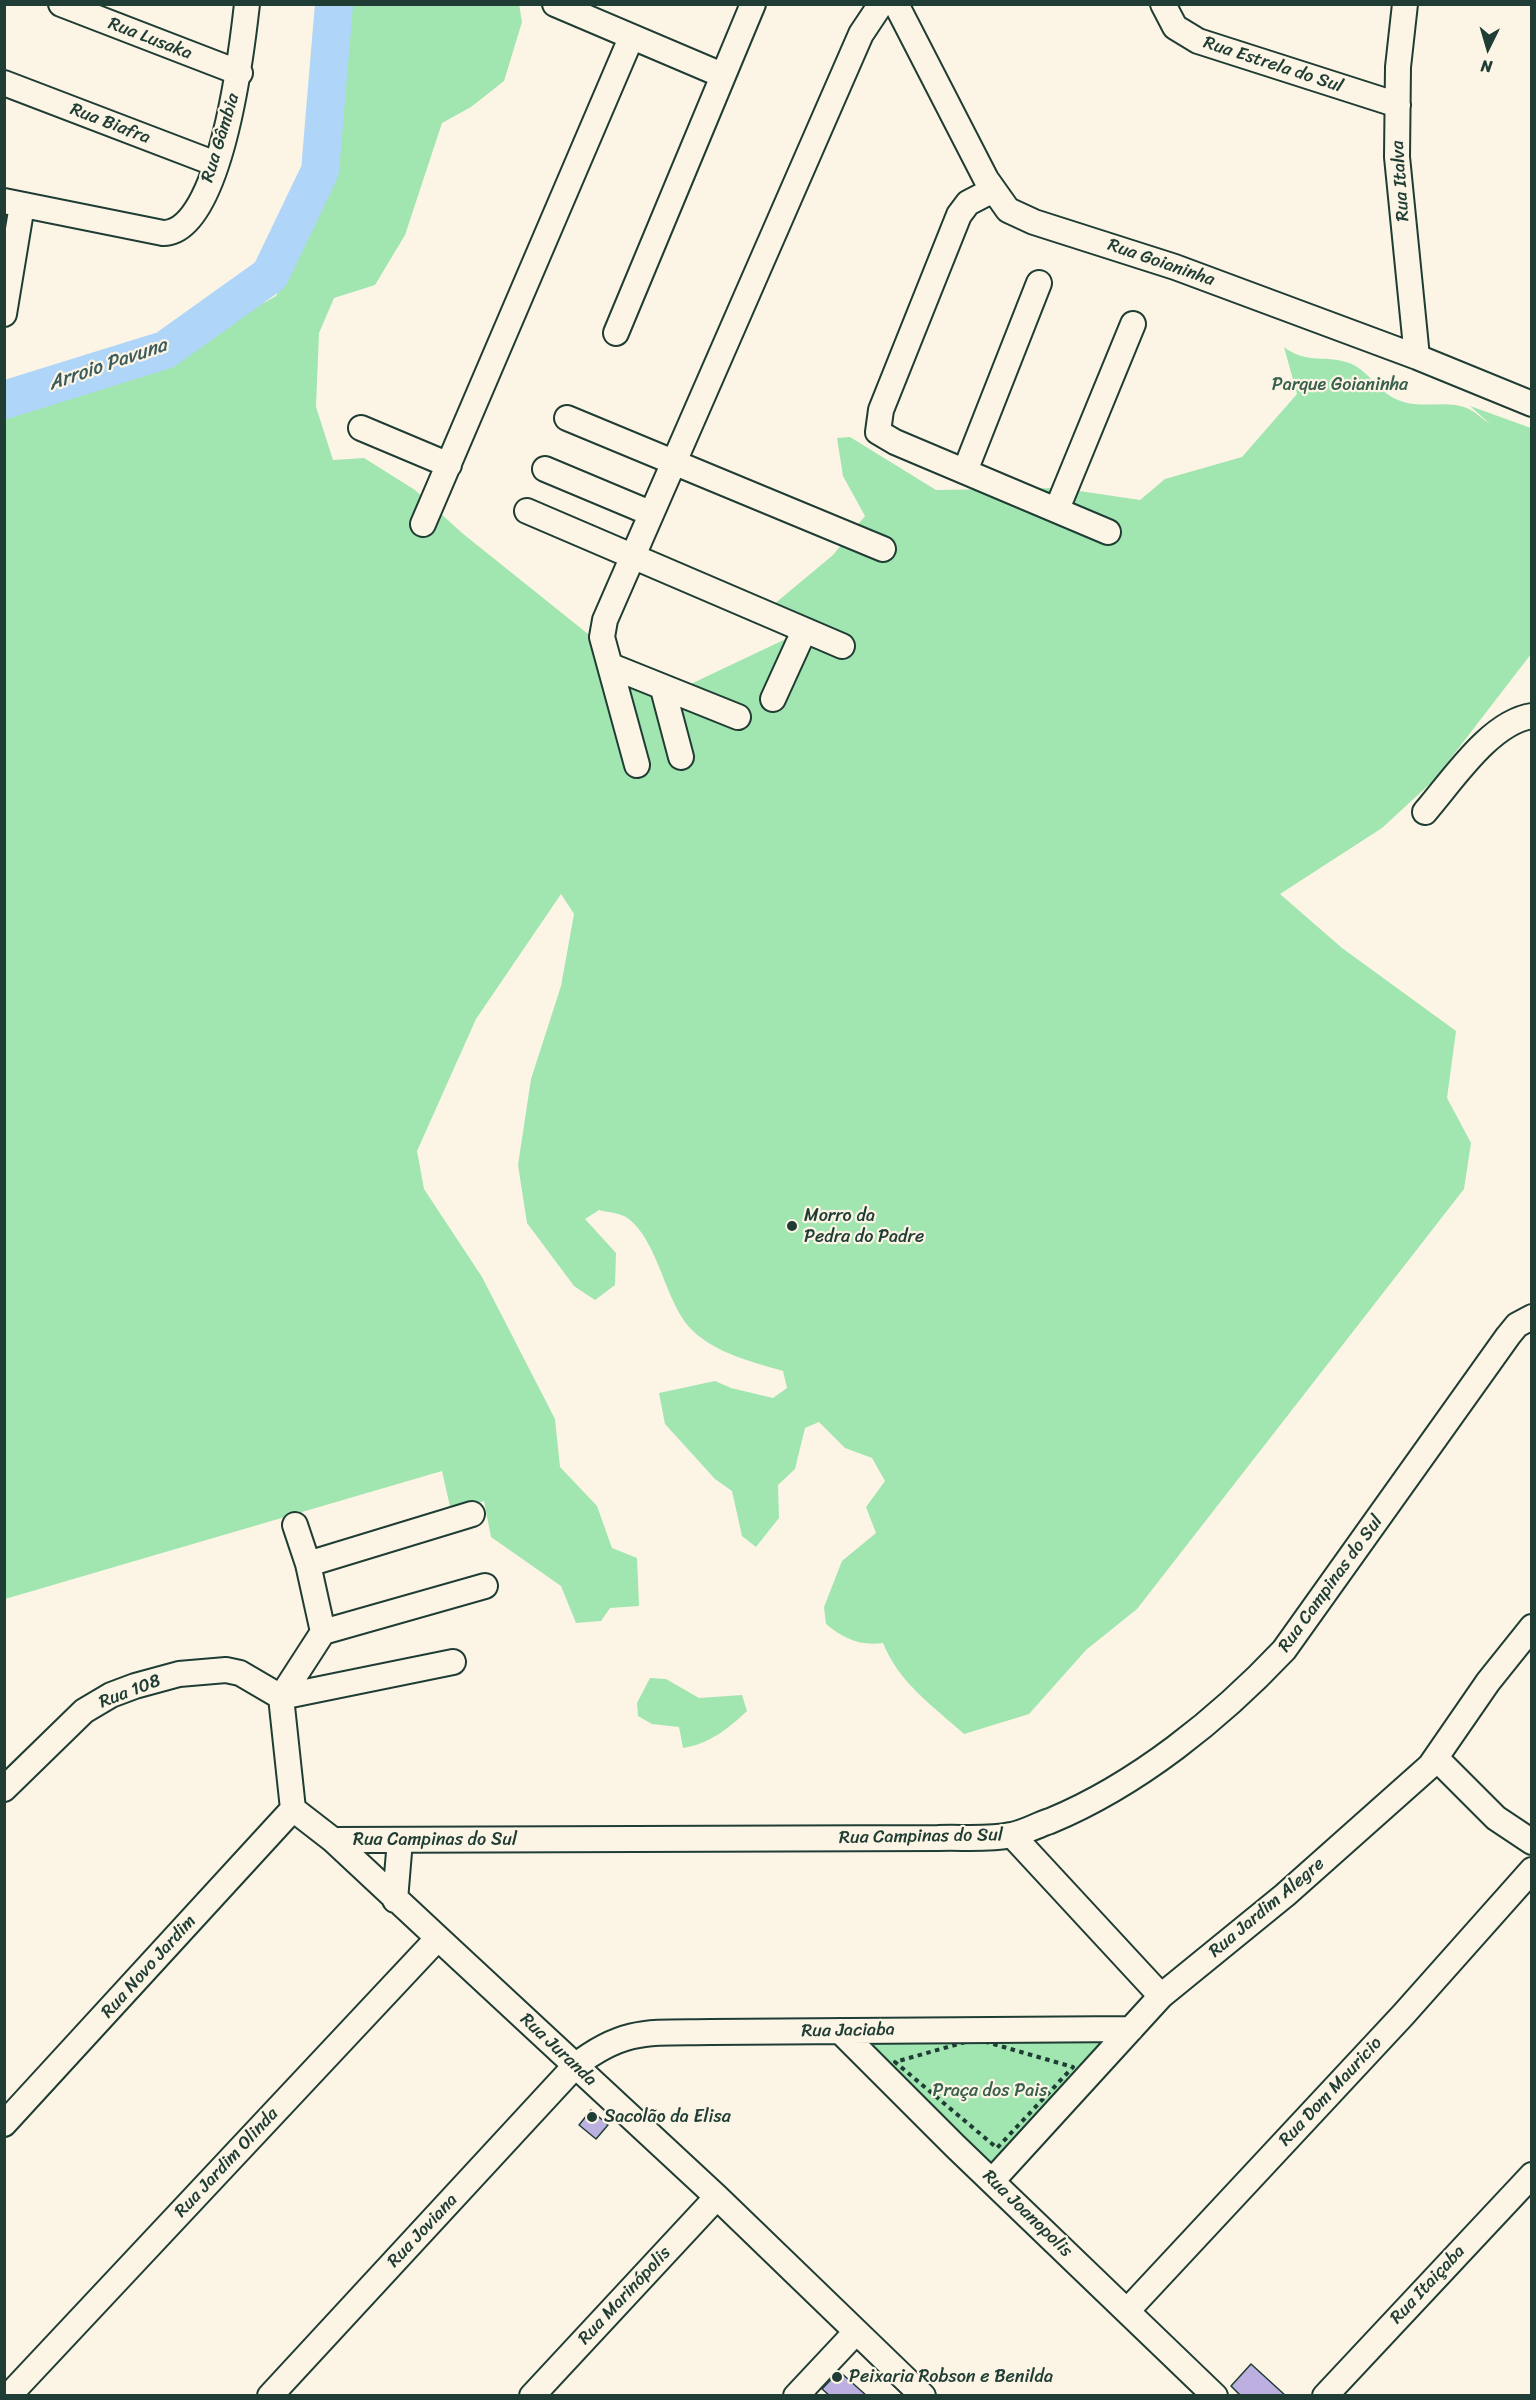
<!DOCTYPE html>
<html>
<head>
<meta charset="utf-8">
<style>
  body { margin:0 }
  #map { position:relative; width:1536px; height:2400px; overflow:hidden; background:#fcf5e5; font-family:Sriracha,sans-serif }
  canvas { display:block }
  .frame { position:absolute; inset:0; border:6px solid #1f3d34; pointer-events:none }
  .north { position:absolute; left:1458px; top:18px; width:60px; height:60px; -webkit-text-stroke:4px #fcf5e5; paint-order:stroke; rotate:185deg; font-size:16px; font-weight:700; line-height:24px; text-align:center; color:#1f3d34 }
  .north::after { content:''; display:block; margin:auto; width:21px; height:27px; background:#1f3d34; clip-path:polygon(50% 0,100% 100%,50% 72%,0 100%) }
</style>
</head>
<body>
<div id="map">
<canvas width="1536" height="2400"></canvas>
<div class="frame"></div>
<div class="north">N</div>
</div>
<script>
const context = document.querySelector('canvas').getContext('2d');
context.lineJoin = 'round';
function fillPath(path, color) {
  context.fillStyle = color;
  context.fill(path, 'evenodd');
}
function stroke(path, color, width, dash) {
  context.strokeStyle = color;
  context.lineWidth = width;
  context.lineCap = dash ? 'butt' : 'round';
  context.setLineDash(dash || []);
  context.stroke(path);
}
function label(font, color, halo, rows, align = 'center') {
  context.font = font + ' Sriracha,sans-serif';
  context.lineWidth = 4.5;
  context.setLineDash([]);
  context.textBaseline = 'middle';
  context.strokeStyle = halo;
  context.fillStyle = color;
  for (const [text, x, y, turn = 0] of rows) {
    context.save();
    context.translate(x, y);
    context.rotate((+turn || 0) * Math.PI / 180);
    context.textAlign = isNaN(turn) ? turn : align;
    if (halo) context.strokeText(text, 0, 0);
    context.fillText(text, 0, 0);
    context.restore();
  }
}
const green = new Path2D(`
  M 519,4 L 522,22 L 504,81 L 471,107 L 442,123 L 405,235 L 375,285 L 334,298 L 319,333 L 316,407 L 333,460 L 364,458 L 415,490 L 462,533 L 608,650 L 659,699 L 790,637 L 773,605 L 833,555 L 865,516 L 843,476 L 837,438 L 850,437 L 936,490 L 1059,488 L 1140,500 L 1165,479 L 1242,457 L 1297,394 L 1284,347 C 1306,364 1321,355 1346,362 C 1368,368 1377,392 1398,400 C 1420,410 1445,399 1467,408 C 1476,412 1482,419 1490,424 L 1470,406 L 1531,428 L 1531,654 L 1434,780 L 1382,828 L 1280,894 L 1342,948 L 1456,1031 L 1447,1098 L 1471,1143 L 1464,1189 L 1137,1609 L 1086,1650 L 1029,1714 L 964,1734 C 933,1706 899,1683 883,1643 C 860,1646 844,1639 826,1624 L 824,1607 L 842,1561 L 876,1533 L 866,1507 L 885,1481 L 872,1458 L 845,1448 L 819,1422 L 805,1428 L 795,1469 L 778,1485 L 779,1518 L 756,1547 L 742,1536 L 732,1491 L 715,1479 L 665,1424 L 659,1393 L 715,1381 L 731,1388 L 773,1398 L 787,1388 L 783,1371 C 753,1362 718,1354 694,1332 C 664,1305 660,1240 626,1217 C 619,1213 607,1212 599,1210 L 585,1219 L 616,1253 L 615,1285 L 595,1300 L 574,1286 L 527,1223 L 518,1165 L 531,1079 L 561,986 L 574,914 L 561,894 L 476,1019 L 417,1151 L 424,1189 L 482,1277 L 555,1419 L 560,1467 L 597,1506 L 612,1548 L 637,1558 L 639,1606 L 610,1608 L 601,1621 L 576,1623 L 561,1586 L 491,1537 L 484,1501 L 451,1511 L 442,1471 L 5,1599 L 4,415 L 124,373 L 183,349 L 276,296 L 318,210 L 333,163 L 347,5 Z
  M 650,1678 L 666,1679 L 699,1698 L 742,1695 L 747,1711 C 728,1729 709,1744 683,1748 L 679,1727 L 652,1724 L 638,1716 L 637,1703 Z
  M 1130,2029 L 993,2176 L 839,2034 Z`);
const river = new Path2D(`
  M 4,400 L 165,350 L 270,275 L 320,171 L 334,4`);
const building = new Path2D(`
  M 591,2110 L 608,2125 L 596,2139 L 579,2125 Z
  M 1251,2364 L 1286,2396 L 1241,2396 L 1231,2386 Z
  M 839,2371 L 867,2396 L 830,2396 L 822,2389 Z`);
const path = new Path2D(`
  M 976,2039 L 1073,2067 L 997,2148 L 895,2062 Z`);
const minor = new Path2D(`
  M 61,4 L 240,73
  M 555,4 L 722,75
  M 896,4 L 986,179 L 1008,210 L 1034,222 L 1175,267 L 1417,357 L 1532,404
  M 1163,4 L 1175,27 L 1198,41 L 1398,105
  M 1405,4 L 1398,67 L 1397,157 L 1417,357
  M 4,83 L 216,164
  M 993,190 L 968,203 L 959,215 L 881,410 L 878,432 L 895,442 L 1108,532
  M 4,201 L 163,233 C 221,234 242,49 247,4
  M 4,314 L 22,205
  M 616,333 L 753,4
  M 567,418 L 883,549
  M 361,428 L 449,465
  M 545,469 L 650,513
  M 965,471 L 1039,283
  M 1057,509 L 1133,324
  M 527,511 L 842,646
  M 423,524 L 631,38
  M 611,666 L 738,717
  M 663,689 L 681,757
  M 773,699 L 804,631
  M 637,765 L 602,637 L 605,620 L 861,34 L 881,4
  M 1425,812 C 1452,781 1490,722 1532,716
  M 295,1525 L 308,1564 L 323,1632
  M 308,1564 L 472,1514
  M 1436,1758 L 1496,1818 L 1532,1842
  M 4,1789 L 84,1711 L 111,1695 L 135,1686 L 179,1674 L 226,1670 L 240,1673 L 281,1697 L 453,1662
  M 293,1809 L 333,1840 L 438,1938 L 717,2197 L 923,2396
  M 293,1809 L 281,1697 L 323,1632 L 485,1586
  M 1012,1835 L 1161,1996
  M 333,1840 L 938,1838 C 962,1837 988,1840 1011,1835 C 1024,1833 1037,1825 1050,1821 C 1137,1785 1220,1718 1284,1650 L 1508,1336 L 1517,1325 L 1532,1317
  M 395,1900 L 400,1840
  M 840,2031 L 955,2146 L 1215,2396
  M 4,2124 L 293,1809
  M 992,2181 L 1161,1996 L 1285,1895 L 1430,1766 L 1488,1682 L 1532,1627
  M 1127,2311 L 1403,2015 L 1532,1870
  M 16,2388 L 438,1938
  M 270,2396 L 575,2066 C 625,2027 652,2033 711,2032 L 1131,2029
  M 532,2396 L 717,2197
  M 796,2396 L 856,2332
  M 1325,2396 L 1532,2175`);
const markers = [
  [792,1226,6,"#1f3d34"],
  [592,2117,6,"#1f3d34"],
  [837,2377,6,"#1f3d34"]
];
const streetNames = [
  ["Rua Lusaka",150,39,21],
  ["Rua Estrela do Sul",1273,65,18],
  ["Rua Biafra",110,124,21],
  ["Rua Gâmbia",221,138,-73],
  ["Rua Italva",1401,181,-94],
  ["Rua Goianinha",1161,263,19],
  ["Rua Campinas do Sul",1331,1584,-54],
  ["Rua 108",130,1692,-21],
  ["Rua Campinas do Sul",921,1837,-1],
  ["Rua Campinas do Sul",435,1840],
  ["Rua Jardim Alegre",1267,1908,-40],
  ["Rua Novo Jardim",149,1967,-48],
  ["Rua Jaciaba",848,2031,-1],
  ["Rua Juranda",558,2050,43],
  ["Rua Dom Mauricio",1331,2092,-47],
  ["Rua Jardim Olinda",227,2163,-47],
  ["Rua Joanopolis",1027,2214,44],
  ["Rua Joviana",423,2231,-47],
  ["Rua Itaiçaba",1428,2285,-47],
  ["Rua Marinópolis",625,2296,-47]
];
const parkNames = [
  ["Parque Goianinha",1340,385],
  ["Praça dos Pais",990,2091]
];
const poiNames = [
  ["Morro da",804,1216],
  ["Pedra do Padre",804,1237],
  ["Sacolão da Elisa",604,2117],
  ["Peixaria Robson e Benilda",849,2377]
];
const waterNames = [
  ["Arroio Pavuna",108,365,-19]
];
fillPath(green, '#a1e5b0');
stroke(river, '#afd5f8', 38);
fillPath(building, '#bcb0e1');
stroke(building, '#1f3d34', 1.5);
stroke(minor, '#1f3d34', 28);
stroke(path, '#1f3d34', 4, [4.5, 4.5]);
stroke(minor, '#fcf5e5', 24);
for (const [x, y, r, color] of markers) {
  const dot = new Path2D();
  dot.arc(x, y, r, 0, 2 * Math.PI);
  context.fillStyle = color;
  context.fill(dot);
  stroke(dot, '#fcf5e5', 2);
}
label('18px', '#1f3d34', '#fcf5e5', streetNames);
label('18px', '#395f4d', '#fcf5e5', parkNames);
label('18px', '#1f3d34', '#fcf5e5', poiNames, 'left');
label('italic 20px', '#3c5b5b', '#fcf5e5', waterNames);
</script>
</body>
</html>
